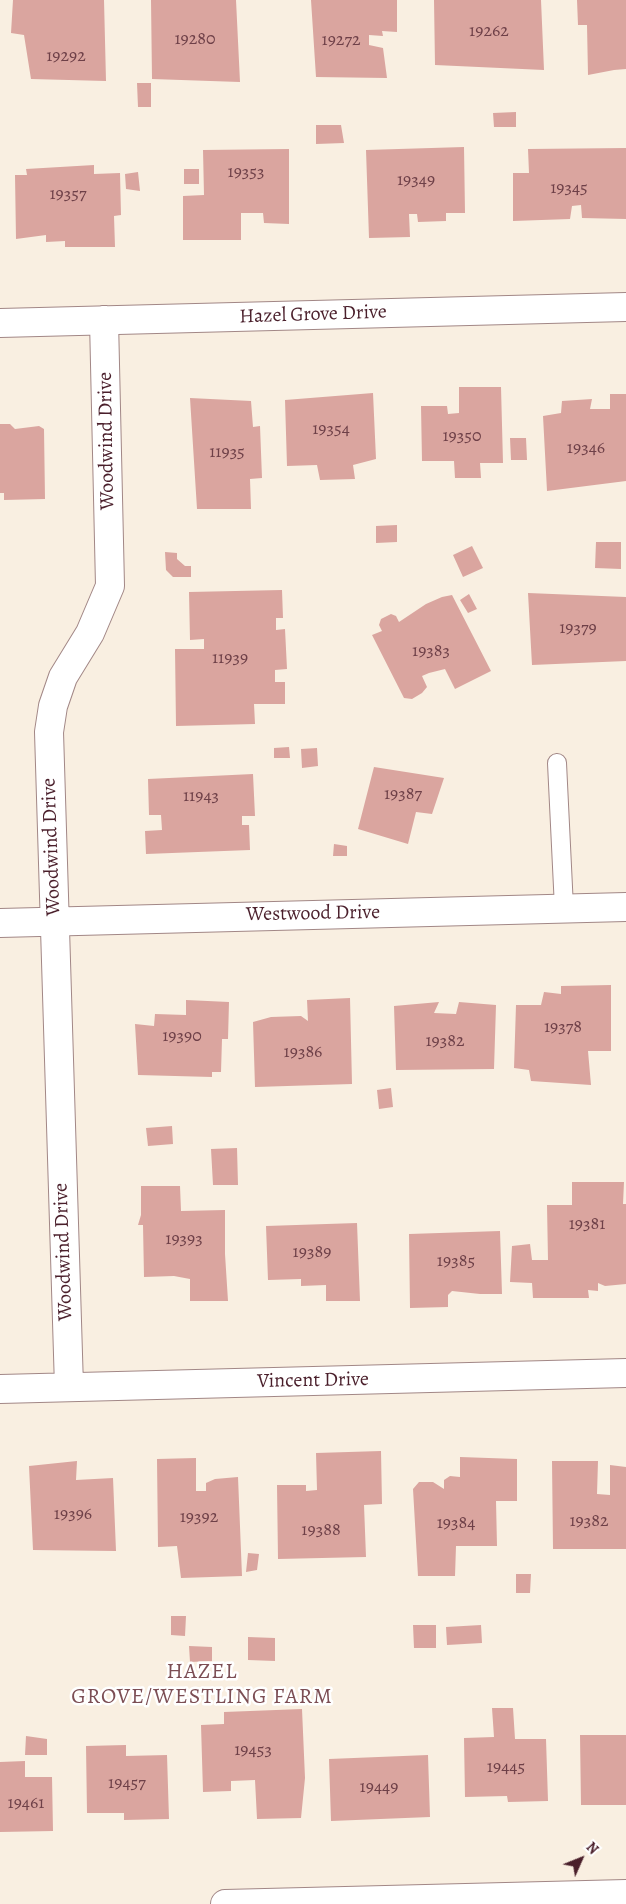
<!DOCTYPE html>
<html>
<head>
<meta charset="utf-8">
<style>
  body { margin:0 }
  #map { position:relative; width:626px; height:1904px; overflow:hidden; background:#f9efe1; font-family:Alegreya,serif }
  canvas { display:block }
  .north { position:absolute; left:556px; top:1834px; width:50px; height:50px; -webkit-text-stroke:4px #fff; paint-order:stroke; rotate:46deg; font-size:14px; font-weight:700; line-height:20px; text-align:center; color:#4a1f2b }
  .north::after { content:''; display:block; margin:auto; width:18px; height:22px; background:#4a1f2b; clip-path:polygon(50% 0,100% 100%,50% 72%,0 100%) }
</style>
</head>
<body>
<div id="map">
<canvas width="626" height="1904"></canvas>
<div class="north">N</div>
</div>
<script>
const context = document.querySelector('canvas').getContext('2d');
context.lineJoin = 'round';
function fillPath(path, color) {
  context.fillStyle = color;
  context.fill(path, 'evenodd');
}
function stroke(path, color, width, dash) {
  context.strokeStyle = color;
  context.lineWidth = width;
  context.lineCap = dash ? 'butt' : 'round';
  context.setLineDash(dash || []);
  context.stroke(path);
}
function label(font, color, halo, rows, align = 'center') {
  context.font = font + ' Alegreya,serif';
  context.lineWidth = 5;
  context.setLineDash([]);
  context.textBaseline = 'middle';
  context.strokeStyle = halo;
  context.fillStyle = color;
  for (const [text, x, y, turn = 0] of rows) {
    context.save();
    context.translate(x, y);
    context.rotate((+turn || 0) * Math.PI / 180);
    context.textAlign = isNaN(turn) ? turn : align;
    if (halo) context.strokeText(text, 0, 0);
    context.fillText(text, 0, 0);
    context.restore();
  }
}
const building = new Path2D(`
  M 13,0 L 104,0 L 106,81 L 31,79 L 24,35 L 11,33 Z
  M 151,0 L 236,0 L 240,82 L 152,79 Z
  M 311,0 L 397,0 L 397,32 L 382,31 L 383,36 L 369,35 L 369,45 L 383,48 L 387,78 L 316,77 Z
  M 434,0 L 541,0 L 544,70 L 435,65 Z
  M 577,0 L 626,0 L 626,69 L 614,70 L 588,75 L 587,25 L 578,25 Z
  M 137,83 L 151,83 L 151,107 L 138,107 Z
  M 516,112 L 516,127 L 494,127 L 493,113 Z
  M 316,125 L 341,125 L 344,143 L 316,144 Z
  M 464,147 L 465,213 L 446,213 L 446,221 L 418,222 L 417,214 L 409,214 L 410,237 L 369,238 L 366,150 Z
  M 626,148 L 626,219 L 582,218 L 581,205 L 572,206 L 570,219 L 513,221 L 513,173 L 529,173 L 528,149 Z
  M 289,149 L 289,224 L 264,223 L 263,213 L 241,213 L 241,240 L 183,240 L 183,196 L 204,195 L 203,150 Z
  M 94,165 L 94,174 L 120,173 L 121,215 L 114,216 L 115,247 L 65,247 L 65,241 L 46,242 L 46,235 L 16,239 L 15,175 L 27,175 L 26,169 Z
  M 184,169 L 199,169 L 199,184 L 184,184 Z
  M 138,172 L 140,191 L 126,189 L 125,174 Z
  M 459,387 L 501,387 L 503,463 L 480,463 L 481,478 L 455,478 L 454,461 L 422,461 L 421,406 L 447,406 L 448,414 L 459,413 Z
  M 373,393 L 376,459 L 353,465 L 355,479 L 320,480 L 317,465 L 287,466 L 285,400 Z
  M 610,394 L 626,394 L 626,481 L 547,491 L 543,416 L 561,413 L 562,401 L 592,399 L 590,409 L 610,409 Z
  M 190,398 L 251,401 L 253,427 L 260,426 L 262,478 L 250,479 L 251,509 L 197,509 Z
  M 0,424 L 10,424 L 15,429 L 39,426 L 44,429 L 45,499 L 4,500 L 4,493 L 0,493 Z
  M 510,438 L 526,438 L 527,460 L 511,460 Z
  M 397,525 L 397,542 L 376,543 L 376,526 Z
  M 596,542 L 621,542 L 621,569 L 595,568 Z
  M 472,546 L 483,568 L 463,577 L 453,555 Z
  M 165,552 L 177,553 L 177,559 L 185,566 L 191,566 L 191,577 L 173,577 L 166,570 Z
  M 282,590 L 283,618 L 276,618 L 276,630 L 285,629 L 287,669 L 275,670 L 275,682 L 285,682 L 285,704 L 254,704 L 255,724 L 176,726 L 175,649 L 204,649 L 204,639 L 190,640 L 189,592 Z
  M 528,593 L 626,597 L 626,661 L 532,665 Z
  M 469,594 L 477,609 L 468,613 L 460,600 Z
  M 452,595 L 491,671 L 455,689 L 445,669 L 429,673 L 422,676 L 427,687 L 422,693 L 412,699 L 404,698 L 372,635 L 382,631 L 379,625 L 381,619 L 391,614 L 396,616 L 399,622 L 426,604 L 442,597 Z
  M 289,747 L 290,758 L 274,758 L 274,748 Z
  M 317,748 L 318,766 L 302,768 L 301,749 Z
  M 374,767 L 444,778 L 432,814 L 416,812 L 408,844 L 358,829 Z
  M 253,774 L 255,816 L 242,816 L 242,825 L 249,825 L 250,850 L 146,854 L 145,831 L 162,830 L 161,815 L 149,815 L 148,779 Z
  M 334,844 L 347,846 L 347,856 L 333,856 Z
  M 611,985 L 611,1051 L 588,1051 L 591,1085 L 531,1081 L 529,1070 L 514,1068 L 516,1005 L 541,1005 L 544,992 L 561,994 L 561,986 Z
  M 350,998 L 352,1084 L 255,1087 L 253,1022 L 271,1017 L 301,1016 L 308,1021 L 307,1000 Z
  M 186,1000 L 229,1002 L 228,1039 L 222,1039 L 221,1072 L 212,1072 L 212,1077 L 138,1075 L 135,1024 L 154,1026 L 155,1014 L 186,1015 Z
  M 439,1002 L 434,1013 L 456,1014 L 459,1002 L 496,1005 L 494,1069 L 396,1070 L 394,1006 Z
  M 391,1088 L 393,1107 L 379,1109 L 377,1090 Z
  M 172,1126 L 173,1144 L 148,1146 L 146,1128 Z
  M 237,1148 L 238,1185 L 213,1185 L 211,1149 Z
  M 572,1182 L 624,1182 L 623,1204 L 626,1204 L 626,1284 L 605,1286 L 598,1283 L 598,1291 L 588,1290 L 589,1298 L 533,1298 L 532,1283 L 510,1282 L 512,1246 L 530,1244 L 532,1260 L 548,1260 L 547,1205 L 572,1205 Z
  M 141,1186 L 180,1186 L 181,1211 L 225,1210 L 225,1254 L 228,1301 L 190,1301 L 190,1279 L 174,1276 L 144,1277 L 143,1225 L 138,1225 L 141,1215 Z
  M 357,1223 L 360,1301 L 326,1301 L 326,1285 L 301,1286 L 301,1279 L 268,1280 L 266,1226 Z
  M 500,1231 L 502,1294 L 480,1294 L 452,1291 L 448,1295 L 448,1307 L 410,1308 L 409,1234 Z
  M 381,1451 L 382,1504 L 364,1505 L 366,1557 L 278,1559 L 277,1485 L 306,1485 L 306,1491 L 317,1490 L 316,1453 Z
  M 460,1457 L 517,1459 L 517,1501 L 496,1501 L 497,1546 L 456,1546 L 455,1576 L 418,1576 L 413,1489 L 419,1482 L 433,1482 L 444,1489 L 444,1480 L 450,1476 L 460,1477 Z
  M 196,1458 L 196,1491 L 206,1491 L 206,1483 L 215,1479 L 238,1477 L 242,1576 L 181,1578 L 177,1546 L 158,1547 L 157,1459 Z
  M 77,1461 L 76,1480 L 113,1478 L 116,1551 L 33,1550 L 29,1466 Z
  M 552,1461 L 598,1461 L 597,1494 L 610,1495 L 610,1465 L 626,1467 L 626,1549 L 553,1549 Z
  M 248,1553 L 259,1554 L 257,1570 L 246,1572 Z
  M 516,1574 L 531,1574 L 530,1593 L 516,1593 Z
  M 171,1616 L 186,1616 L 185,1636 L 171,1635 Z
  M 413,1625 L 436,1625 L 436,1648 L 414,1648 Z
  M 481,1625 L 482,1643 L 447,1645 L 446,1627 Z
  M 248,1637 L 275,1638 L 275,1661 L 248,1660 Z
  M 189,1646 L 212,1647 L 212,1661 L 190,1662 Z
  M 492,1708 L 513,1708 L 515,1739 L 546,1739 L 548,1801 L 508,1802 L 507,1796 L 465,1797 L 464,1738 L 494,1737 Z
  M 302,1709 L 305,1778 L 301,1818 L 257,1819 L 255,1780 L 231,1781 L 231,1791 L 203,1792 L 201,1725 L 224,1724 L 224,1712 Z
  M 580,1735 L 626,1735 L 626,1805 L 581,1805 Z
  M 26,1736 L 47,1739 L 47,1755 L 25,1755 Z
  M 126,1745 L 126,1756 L 167,1755 L 169,1819 L 124,1820 L 124,1813 L 87,1813 L 86,1746 Z
  M 428,1755 L 430,1817 L 331,1821 L 329,1759 Z
  M 25,1761 L 25,1777 L 52,1777 L 53,1831 L 0,1832 L 0,1762 Z`);
const service = new Path2D(`
  M 557,763 L 564,908`);
const minor = new Path2D(`
  M 0,323 L 626,307
  M 0,923 L 626,907
  M 69,1387 L 49,732 L 53,706 L 63,677 L 90,633 L 110,586 L 104,320
  M 0,1389 L 626,1373
  M 225,1904 L 626,1894`);
const numberNames = [
  ["19262",489,32],
  ["19280",195,40],
  ["19272",341,41],
  ["19292",66,57],
  ["19353",246,173],
  ["19349",416,181],
  ["19345",569,189],
  ["19357",68,195],
  ["19354",331,430],
  ["19350",462,437],
  ["19346",586,449],
  ["11935",227,453],
  ["19379",578,629],
  ["19383",431,652],
  ["11939",230,659],
  ["19387",403,795],
  ["11943",201,797],
  ["19378",563,1028],
  ["19390",182,1037],
  ["19382",445,1042],
  ["19386",303,1053],
  ["19381",587,1225],
  ["19393",184,1240],
  ["19389",312,1253],
  ["19385",456,1262],
  ["19396",73,1515],
  ["19392",199,1518],
  ["19382",589,1522],
  ["19384",456,1524],
  ["19388",321,1531],
  ["19453",253,1751],
  ["19445",506,1768],
  ["19457",127,1784],
  ["19449",379,1788],
  ["19461",26,1804]
];
const streetNames = [
  ["Hazel Grove Drive",313,315,-2],
  ["Woodwind Drive",107,441,-91],
  ["Woodwind Drive",52,847,-92],
  ["Westwood Drive",313,914,-1],
  ["Woodwind Drive",64,1252,-92],
  ["Vincent Drive",313,1381,-1]
];
const quarterNames = [
  ["HAZEL",202,1673],
  ["GROVE/WESTLING FARM",202,1698]
];
fillPath(building, '#daa59f');
stroke(service, '#a28786', 20);
stroke(minor, '#a28786', 30);
stroke(service, '#fff', 18);
stroke(minor, '#fff', 28);
label('18px', '#6e4048', null, numberNames);
label('20px', '#4a1f2b', '#fff', streetNames);
context.letterSpacing = '1px';
label('22px', '#7c4e54', '#fff', quarterNames);
context.letterSpacing = '0px';
</script>
</body>
</html>
